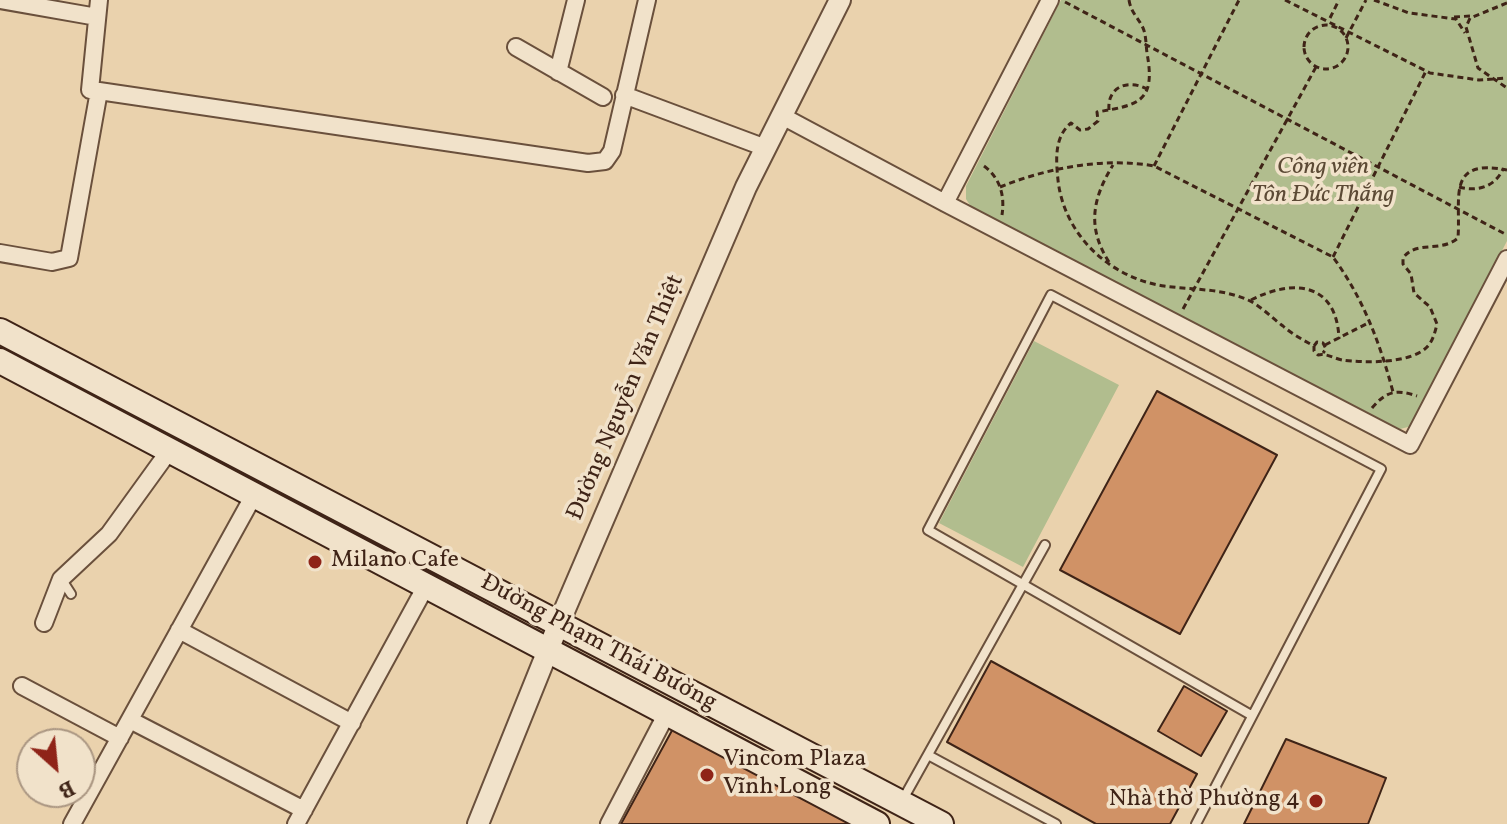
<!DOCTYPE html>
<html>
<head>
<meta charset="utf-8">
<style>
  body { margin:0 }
  #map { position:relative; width:1507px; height:824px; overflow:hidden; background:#ead2ad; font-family:Vollkorn,serif }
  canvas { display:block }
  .north { position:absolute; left:16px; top:728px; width:80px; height:80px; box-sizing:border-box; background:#f1e2ca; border:2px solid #aa9682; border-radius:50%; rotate:153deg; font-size:22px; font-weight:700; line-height:32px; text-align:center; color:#3f2417 }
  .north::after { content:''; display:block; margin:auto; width:28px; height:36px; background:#8f2418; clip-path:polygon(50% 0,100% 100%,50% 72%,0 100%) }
</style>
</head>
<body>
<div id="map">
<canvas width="1507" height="824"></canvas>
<div class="north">B</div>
</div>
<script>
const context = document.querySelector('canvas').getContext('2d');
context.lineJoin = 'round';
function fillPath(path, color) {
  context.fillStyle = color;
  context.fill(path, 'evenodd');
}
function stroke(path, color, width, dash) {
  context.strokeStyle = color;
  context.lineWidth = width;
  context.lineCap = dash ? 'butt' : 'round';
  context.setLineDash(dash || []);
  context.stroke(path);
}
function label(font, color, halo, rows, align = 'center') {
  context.font = font + ' Vollkorn,serif';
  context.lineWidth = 7;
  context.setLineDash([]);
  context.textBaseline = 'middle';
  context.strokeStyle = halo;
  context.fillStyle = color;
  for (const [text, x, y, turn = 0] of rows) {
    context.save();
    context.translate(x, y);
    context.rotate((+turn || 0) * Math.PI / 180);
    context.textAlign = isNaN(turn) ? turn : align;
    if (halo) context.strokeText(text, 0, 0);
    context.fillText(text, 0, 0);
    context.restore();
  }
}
const green = new Path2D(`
  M 1061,0 L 1507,0 L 1507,241 L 1412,426 L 1400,429 L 973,210 L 966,199 L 966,186 Z
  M 1034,341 L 1119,385 L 1023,567 L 939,523 Z`);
const building = new Path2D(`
  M 1157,391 L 1277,455 L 1180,634 L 1060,570 Z
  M 991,661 L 1197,774 L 1170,824 L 1096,824 L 947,742 Z
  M 1184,686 L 1227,711 L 1201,756 L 1158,731 Z
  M 675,725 L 859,824 L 621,824 Z
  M 1286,739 L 1386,778 L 1368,824 L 1244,824 Z`);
const path = new Path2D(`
  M 1129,0 C 1131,13 1138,17 1143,28 C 1146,34 1146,46 1147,53 C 1156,102 1139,105 1097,112 L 1098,121 L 1088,129 L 1080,130 L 1071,123 C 1054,137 1056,160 1058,180 C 1064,235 1110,278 1164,286 C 1192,290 1221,288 1248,300 C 1261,306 1272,318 1283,326 C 1292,334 1303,340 1314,346 L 1314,351 L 1318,355 C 1326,353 1333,358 1342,360 C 1363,363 1411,364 1427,347 C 1433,341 1435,332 1437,324 L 1430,307 L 1414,293 L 1411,274 L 1403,264 L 1403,258 C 1416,240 1441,253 1458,238 C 1461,197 1446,158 1507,170
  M 1285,0 L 1430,73 L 1479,80 L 1507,78
  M 1374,0 L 1409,13 L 1456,19 L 1465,33
  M 1065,2 L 1507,235
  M 1507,3 L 1470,18 L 1466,27 L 1478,68 L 1507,88
  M 1454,17 L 1470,16
  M 1330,18 L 1339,0
  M1304 47a22 22 0 1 1 44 0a22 22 0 1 1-44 0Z
  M 1346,38 L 1366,0
  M 1109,110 C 1107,86 1129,79 1147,89
  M 984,166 C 1000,178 1005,195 1002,215
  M 1154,166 L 1239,0
  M 1000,187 C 1047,168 1104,157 1154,166 L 1333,257 C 1363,298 1380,343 1393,392
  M 1459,187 C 1477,192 1495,187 1503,169
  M 1333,257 L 1426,71
  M 1109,262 C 1087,228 1092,199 1113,165
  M 1251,300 C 1294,278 1337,283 1339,339
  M 1183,309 L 1316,67
  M 1325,345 L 1370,322
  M 1314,346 L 1317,342 L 1323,343 L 1326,349 L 1323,353
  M 1372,408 C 1386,391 1397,389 1417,396`);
const service = new Path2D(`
  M 62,580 L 71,594
  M 928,755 L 1056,824
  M 902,801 L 1045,545
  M 1196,824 L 1381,469 L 1051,295 L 928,530 L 1251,715`);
const minor = new Path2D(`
  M 0,0 L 97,17
  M 516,47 L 603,97
  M 558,72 L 576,0
  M 99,91 L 90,90 L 99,0
  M 624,95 L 766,148
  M 782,116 L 945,203 L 1410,445 L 1507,259
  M 945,203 L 1050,0
  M 0,253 L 52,262 L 69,258 L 99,91 L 588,163 L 605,161 L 612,151 L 647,0
  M 44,623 L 61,579 L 109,534 L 169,451
  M 179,630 L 352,723
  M 22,686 L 120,738
  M 130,720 L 304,810
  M 72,824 L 254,495
  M 296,824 L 426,586
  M 609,824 L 667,713`);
const tertiary = new Path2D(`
  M 478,824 L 559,623 L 746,187 L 840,0`);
const secondary = new Path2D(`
  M 0,331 L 941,824
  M 0,361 L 877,824`);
const markers = [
  [315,562,8,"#8f2418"],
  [707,775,8,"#8f2418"],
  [1316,801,8,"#8f2418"]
];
const parkNames = [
  ["Công viên",1323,169],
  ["Tôn Đức Thắng",1323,197]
];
const streetNames = [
  ["Đường Nguyễn Văn Thiệt",627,398,-67],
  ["Đường Phạm Thái Bường",598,644,28]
];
const poiNames = [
  ["Milano Cafe",331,562],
  ["Vincom Plaza",723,761],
  ["Vĩnh Long",723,789],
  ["Nhà thờ Phường 4",1300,801,"right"]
];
fillPath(green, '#b1bd8e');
fillPath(building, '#d09266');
stroke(building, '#3f2417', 2);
stroke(service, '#6a503c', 12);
stroke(minor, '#6a503c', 20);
stroke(tertiary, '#6a503c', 24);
stroke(secondary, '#3f2417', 28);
stroke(path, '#3f2417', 3, [6, 4]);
stroke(service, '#f1e2ca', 8);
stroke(minor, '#f1e2ca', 16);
stroke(tertiary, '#f1e2ca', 20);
stroke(secondary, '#f1e2ca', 24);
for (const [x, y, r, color] of markers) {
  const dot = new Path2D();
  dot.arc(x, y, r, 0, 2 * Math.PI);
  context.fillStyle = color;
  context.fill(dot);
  stroke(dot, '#f1e2ca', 3);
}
label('italic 24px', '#5c4a35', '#f1e2ca', parkNames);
label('24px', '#3f2417', '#f1e2ca', streetNames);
label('24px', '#3f2417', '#f1e2ca', poiNames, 'left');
</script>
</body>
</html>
